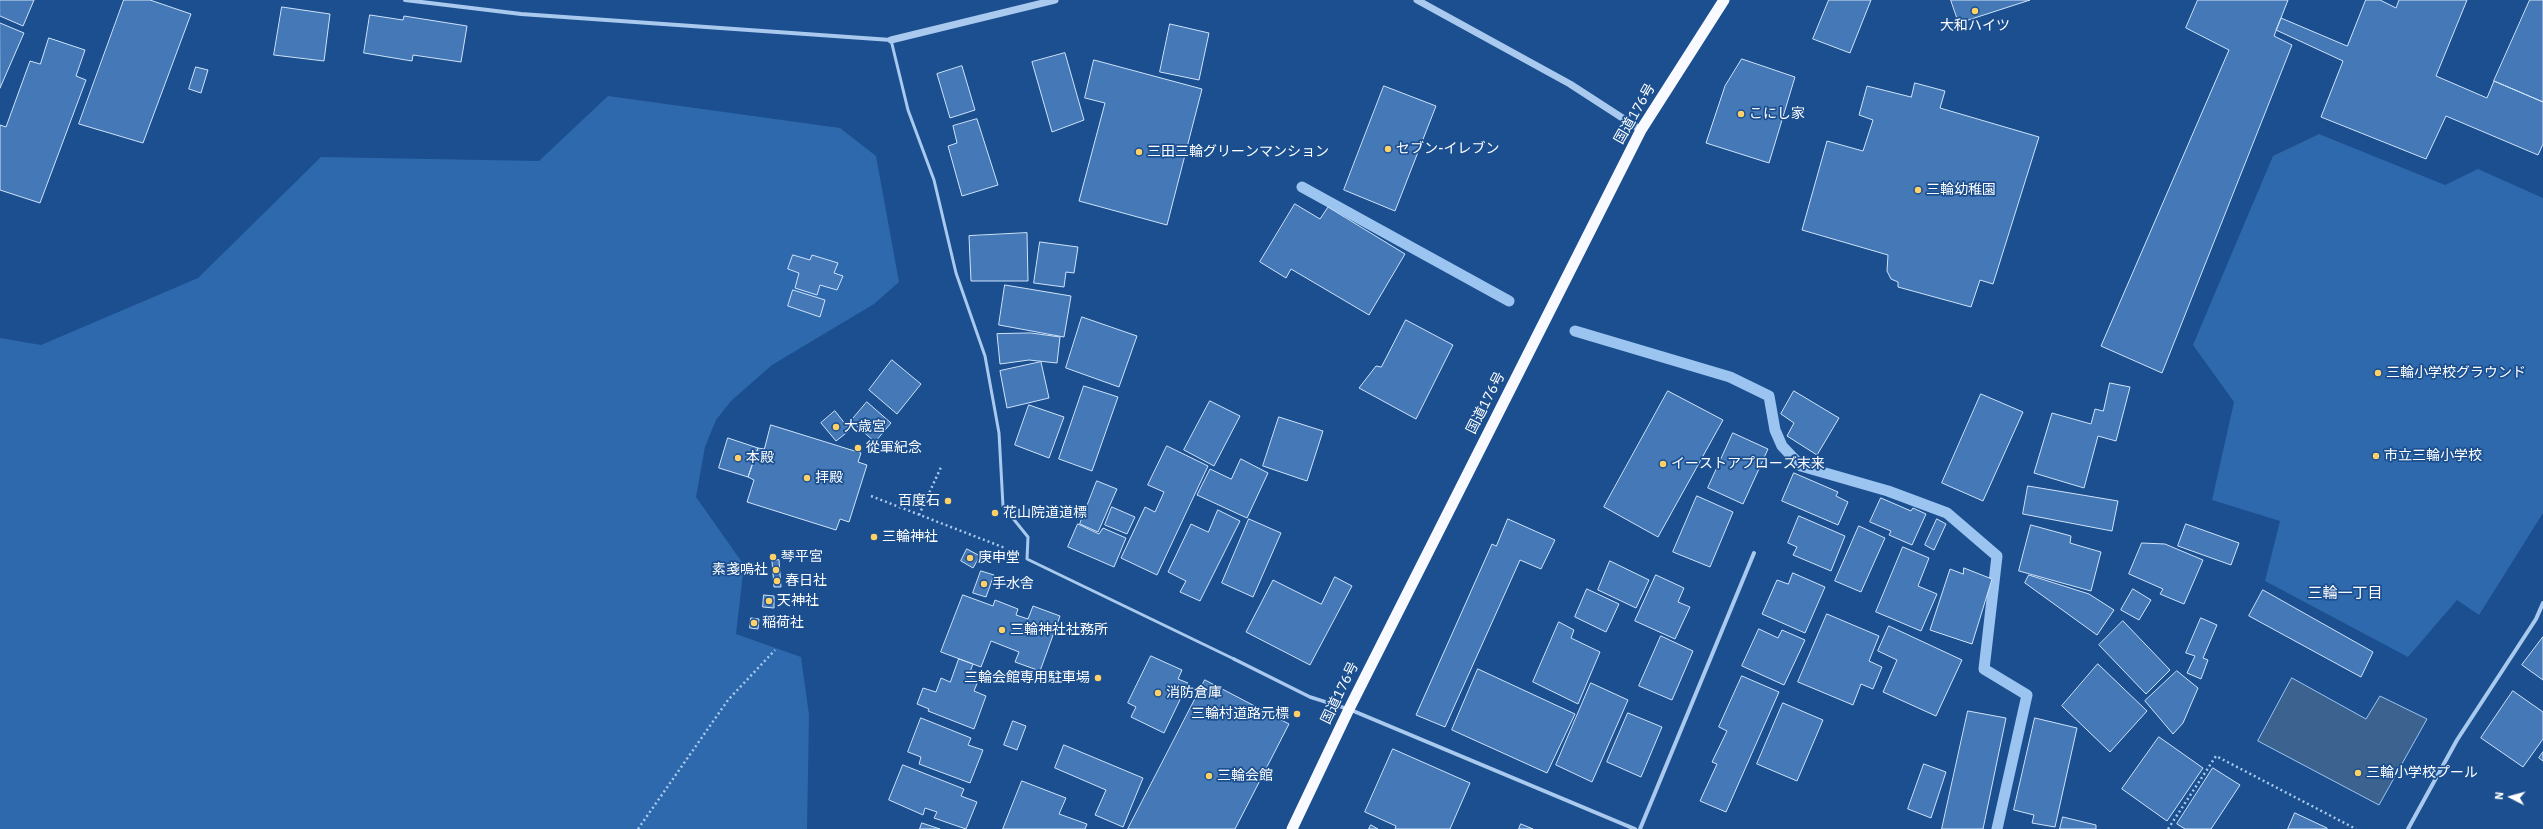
<!DOCTYPE html>
<html>
<head>
<meta charset="utf-8">
<style>
  body { margin:0 }
  #map { position:relative; width:2543px; height:829px; overflow:hidden; background:#1b4f8f; font-family:"IBM Plex Sans",sans-serif }
  canvas { display:block }
  .north { position:absolute; left:2491px; top:777px; width:40px; height:40px; -webkit-text-stroke:3px #1b4f8f; paint-order:stroke; rotate:276deg; font-size:11px; font-weight:700; line-height:16px; text-align:center; color:#fff }
  .north::after { content:''; display:block; margin:auto; width:14px; height:18px; background:#fff; clip-path:polygon(50% 0,100% 100%,50% 72%,0 100%) }
</style>
</head>
<body>
<div id="map">
<canvas width="2543" height="829"></canvas>
<div class="north">N</div>
</div>
<script>
const context = document.querySelector('canvas').getContext('2d');
context.lineJoin = 'round';
function fillPath(path, color) {
  context.fillStyle = color;
  context.fill(path, 'evenodd');
}
function stroke(path, color, width, dash) {
  context.strokeStyle = color;
  context.lineWidth = width;
  context.lineCap = dash ? 'butt' : 'round';
  context.setLineDash(dash || []);
  context.stroke(path);
}
function label(font, color, halo, rows, align = 'center') {
  context.font = font + ' "IBM Plex Sans","Noto Sans JP",sans-serif';
  context.lineWidth = 3.5;
  context.setLineDash([]);
  context.textBaseline = 'middle';
  context.strokeStyle = halo;
  context.fillStyle = color;
  for (const [text, x, y, turn = 0] of rows) {
    context.save();
    context.translate(x, y);
    context.rotate((+turn || 0) * Math.PI / 180);
    context.textAlign = isNaN(turn) ? turn : align;
    if (halo) context.strokeText(text, 0, 0);
    context.fillText(text, 0, 0);
    context.restore();
  }
}
const green = new Path2D(`
  M 608,96 L 840,128 L 876,156 L 899,282 L 874,304 L 772,365 L 731,401 L 716,420 L 705,447 L 696,497 L 744,565 L 736,634 L 801,657 L 809,715 L 807,829 L 0,829 L 0,338 L 41,345 L 198,278 L 321,157 L 539,161 Z
  M 2319,134 L 2445,185 L 2478,169 L 2543,198 L 2543,513 L 2479,615 L 2457,600 L 2408,657 L 2265,581 L 2280,521 L 2212,500 L 2234,402 L 2193,345 L 2273,156 Z`);
const water = new Path2D(`
  M 2292,678 L 2366,719 L 2380,696 L 2427,719 L 2379,805 L 2258,741 Z`);
const stream = new Path2D(`
  M 1302,187 L 1509,301
  M 1575,331 L 1730,377 L 1769,396 L 1775,430 L 1782,446 L 1801,466 L 1888,491 L 1947,513 L 1997,556 L 1984,669 L 2027,695 L 1997,829`);
const building = new Path2D(`
  M 0,0 L 34,0 L 23,26 L 0,16 Z
  M 124,0 L 150,0 L 191,14 L 143,143 L 79,124 Z
  M 1829,0 L 1871,0 L 1850,53 L 1813,39 Z
  M 1951,0 L 2030,0 L 1959,23 Z
  M 2198,0 L 2288,0 L 2274,36 L 2292,45 L 2162,373 L 2101,346 L 2229,50 L 2186,28 Z
  M 2366,0 L 2380,0 L 2396,8 L 2399,0 L 2467,0 L 2436,76 L 2487,98 L 2494,81 L 2543,102 L 2543,144 L 2538,155 L 2446,116 L 2426,159 L 2321,117 L 2343,61 L 2276,30 L 2281,18 L 2347,46 Z
  M 2530,0 L 2543,0 L 2543,102 L 2494,81 Z
  M 282,7 L 330,14 L 324,61 L 274,55 Z
  M 370,15 L 403,20 L 404,16 L 467,26 L 461,62 L 413,55 L 412,61 L 364,53 Z
  M 0,23 L 24,33 L 0,88 Z
  M 1170,24 L 1209,33 L 1199,80 L 1160,72 Z
  M 49,38 L 85,50 L 76,76 L 86,80 L 40,203 L 0,190 L 0,125 L 6,127 L 30,61 L 40,64 Z
  M 1065,53 L 1084,120 L 1052,132 L 1032,62 Z
  M 1742,59 L 1795,77 L 1769,163 L 1706,143 L 1725,86 Z
  M 1094,60 L 1202,89 L 1167,225 L 1079,201 L 1105,103 L 1085,98 Z
  M 962,66 L 975,110 L 950,118 L 937,74 Z
  M 196,67 L 208,70 L 201,93 L 189,89 Z
  M 1915,83 L 1945,91 L 1940,108 L 2039,137 L 1993,284 L 1980,280 L 1971,307 L 1898,287 L 1898,282 L 1891,279 L 1887,271 L 1888,255 L 1802,230 L 1827,141 L 1863,151 L 1873,120 L 1859,115 L 1867,86 L 1911,97 Z
  M 1384,86 L 1436,106 L 1395,211 L 1344,190 Z
  M 977,119 L 998,185 L 962,196 L 948,146 L 957,143 L 953,126 Z
  M 1295,204 L 1320,219 L 1328,207 L 1405,254 L 1369,315 L 1291,269 L 1286,278 L 1260,262 Z
  M 1027,233 L 1028,281 L 971,281 L 969,236 Z
  M 1040,242 L 1078,247 L 1074,273 L 1066,272 L 1064,287 L 1034,283 Z
  M 793,255 L 810,260 L 812,255 L 838,263 L 834,273 L 843,276 L 837,290 L 820,285 L 817,295 L 795,288 L 799,273 L 788,269 Z
  M 1005,285 L 1071,296 L 1064,337 L 999,325 Z
  M 793,290 L 825,300 L 820,317 L 788,306 Z
  M 1082,317 L 1137,336 L 1119,387 L 1066,368 Z
  M 1406,320 L 1453,345 L 1416,419 L 1359,388 L 1376,366 L 1381,367 Z
  M 1031,333 L 1060,337 L 1057,363 L 1029,360 L 1000,364 L 997,334 Z
  M 892,360 L 921,384 L 897,414 L 869,390 Z
  M 1041,362 L 1049,398 L 1007,408 L 1000,371 Z
  M 2110,383 L 2130,387 L 2116,441 L 2098,436 L 2084,488 L 2034,473 L 2052,413 L 2091,424 L 2095,409 L 2103,411 Z
  M 1084,386 L 1118,397 L 1092,471 L 1059,459 Z
  M 1668,391 L 1723,420 L 1658,537 L 1604,507 Z
  M 1794,391 L 1839,418 L 1817,455 L 1787,436 L 1794,423 L 1781,414 Z
  M 1981,394 L 2023,412 L 1983,501 L 1942,483 Z
  M 1210,401 L 1240,416 L 1214,466 L 1184,450 Z
  M 867,402 L 891,423 L 875,442 L 851,421 Z
  M 1029,405 L 1064,417 L 1049,458 L 1015,445 Z
  M 835,411 L 850,430 L 836,441 L 821,423 Z
  M 1279,417 L 1323,431 L 1307,481 L 1263,466 Z
  M 771,425 L 861,453 L 858,462 L 867,465 L 849,522 L 840,519 L 836,530 L 747,502 L 754,480 L 748,477 L 758,448 L 764,449 Z
  M 1733,433 L 1768,449 L 1743,504 L 1708,488 Z
  M 728,438 L 758,448 L 748,477 L 719,468 Z
  M 1167,446 L 1208,466 L 1157,575 L 1121,558 L 1145,507 L 1155,512 L 1164,492 L 1148,485 Z
  M 1241,459 L 1268,473 L 1247,518 L 1197,495 L 1210,469 L 1231,479 Z
  M 1794,473 L 1838,492 L 1836,496 L 1848,502 L 1838,525 L 1782,501 Z
  M 1097,481 L 1117,489 L 1098,532 L 1080,524 Z
  M 2028,486 L 2118,501 L 2112,531 L 2023,514 Z
  M 1697,496 L 1733,512 L 1710,567 L 1673,552 Z
  M 1881,498 L 1911,511 L 1913,508 L 1926,514 L 1912,545 L 1889,535 L 1891,531 L 1870,522 Z
  M 1112,507 L 1135,517 L 1127,534 L 1105,525 Z
  M 1218,510 L 1240,521 L 1200,601 L 1180,592 L 1186,581 L 1168,572 L 1191,524 L 1208,532 Z
  M 1799,516 L 1845,536 L 1831,571 L 1793,555 L 1797,547 L 1788,543 Z
  M 1249,519 L 1281,533 L 1253,597 L 1222,583 Z
  M 1508,519 L 1555,540 L 1541,569 L 1520,560 L 1445,727 L 1416,715 L 1492,544 L 1496,546 Z
  M 1937,519 L 1946,524 L 1934,550 L 1925,545 Z
  M 1078,524 L 1099,534 L 1103,528 L 1126,538 L 1114,567 L 1068,547 Z
  M 2186,524 L 2239,543 L 2231,565 L 2178,546 Z
  M 2031,525 L 2071,536 L 2070,543 L 2101,552 L 2091,591 L 2019,571 Z
  M 1859,526 L 1885,538 L 1861,592 L 1835,581 Z
  M 2142,543 L 2165,544 L 2203,560 L 2184,604 L 2160,594 L 2163,589 L 2129,574 Z
  M 1903,547 L 1929,558 L 1918,586 L 1937,594 L 1921,631 L 1876,612 Z
  M 967,549 L 980,556 L 973,568 L 961,561 Z
  M 779,560 L 781,587 L 774,587 L 772,561 Z
  M 1610,561 L 1649,580 L 1636,608 L 1598,590 Z
  M 1964,568 L 1992,579 L 1972,644 L 1930,630 L 1950,569 L 1963,574 Z
  M 981,571 L 994,575 L 986,597 L 973,593 Z
  M 1793,573 L 1825,587 L 1805,633 L 1762,614 L 1777,580 L 1788,584 Z
  M 1656,575 L 1684,588 L 1678,602 L 1690,607 L 1675,639 L 1635,621 Z
  M 2029,575 L 2089,594 L 2114,610 L 2097,635 L 2025,583 Z
  M 1335,577 L 1352,586 L 1310,665 L 1246,632 L 1273,580 L 1321,604 Z
  M 1587,589 L 1619,604 L 1606,632 L 1575,617 Z
  M 2133,589 L 2151,600 L 2139,620 L 2121,610 Z
  M 2263,590 L 2373,652 L 2361,677 L 2249,616 Z
  M 764,595 L 774,596 L 774,608 L 763,607 Z
  M 963,595 L 993,606 L 995,600 L 1018,609 L 1016,615 L 1028,619 L 1033,606 L 1060,616 L 1040,671 L 1015,662 L 1019,652 L 991,641 L 981,667 L 941,652 Z
  M 1827,614 L 1879,636 L 1869,661 L 1882,667 L 1873,689 L 1861,684 L 1853,705 L 1798,682 Z
  M 751,618 L 759,619 L 758,629 L 750,628 Z
  M 2201,618 L 2217,625 L 2203,658 L 2208,660 L 2201,679 L 2187,673 L 2195,656 L 2186,653 Z
  M 2123,621 L 2170,670 L 2146,694 L 2099,645 Z
  M 1559,622 L 1574,630 L 1571,638 L 1600,652 L 1578,704 L 1533,682 Z
  M 1889,626 L 1962,660 L 1936,716 L 1883,692 L 1897,660 L 1878,651 Z
  M 1759,629 L 1778,638 L 1782,630 L 1805,640 L 1784,685 L 1742,666 Z
  M 1661,636 L 1693,651 L 1672,700 L 1639,686 Z
  M 2543,637 L 2543,680 L 2522,665 Z
  M 1151,656 L 1182,670 L 1178,679 L 1188,683 L 1164,733 L 1131,717 L 1136,707 L 1128,703 Z
  M 959,659 L 973,664 L 968,677 L 978,681 L 974,691 L 986,696 L 974,729 L 928,711 L 929,709 L 917,704 L 923,688 L 936,692 L 941,678 L 950,682 Z
  M 2098,664 L 2147,711 L 2110,752 L 2062,706 Z
  M 1478,669 L 1575,714 L 1547,773 L 1452,730 Z
  M 2177,671 L 2198,688 L 2183,723 L 2173,734 L 2145,701 Z
  M 1742,676 L 1779,692 L 1726,812 L 1700,801 L 1717,764 L 1712,762 L 1727,731 L 1719,727 Z
  M 1205,680 L 1289,724 L 1235,829 L 1128,829 Z
  M 1591,683 L 1628,700 L 1592,782 L 1556,765 Z
  M 2513,691 L 2543,712 L 2543,739 L 2523,767 L 2481,738 Z
  M 1783,703 L 1823,720 L 1797,781 L 1757,764 Z
  M 1968,711 L 2006,718 L 1983,829 L 1942,829 Z
  M 1628,713 L 1662,727 L 1641,777 L 1607,762 Z
  M 921,718 L 971,738 L 968,745 L 983,750 L 970,783 L 919,764 L 921,757 L 908,752 Z
  M 2035,718 L 2077,728 L 2055,827 L 2032,823 L 2034,815 L 2014,810 Z
  M 1013,721 L 1026,726 L 1017,750 L 1004,745 Z
  M 2159,737 L 2203,768 L 2167,821 L 2122,789 Z
  M 1064,745 L 1143,778 L 1123,827 L 1095,815 L 1106,790 L 1055,768 Z
  M 1393,749 L 1470,783 L 1450,829 L 1395,829 L 1396,826 L 1365,812 Z
  M 2543,752 L 2543,761 L 2539,758 Z
  M 1924,764 L 1946,772 L 1931,818 L 1908,809 Z
  M 903,765 L 964,789 L 961,796 L 977,802 L 966,829 L 934,818 L 937,812 L 925,808 L 923,815 L 889,800 Z
  M 2213,768 L 2240,785 L 2211,829 L 2185,829 L 2177,824 Z
  M 1022,781 L 1066,798 L 1059,814 L 1087,824 L 1085,829 L 1003,829 Z
  M 2295,813 L 2327,828 L 2327,829 L 2288,829 Z
  M 2063,817 L 2096,825 L 2096,829 L 2060,829 Z
  M 922,823 L 940,829 L 920,829 Z
  M 1521,824 L 1533,829 L 1519,829 Z
  M 1371,825 L 1378,829 L 1369,829 Z`);
const path = new Path2D(`
  M 871,496 L 1005,548
  M 919,515 L 942,465
  M 787,600 L 788,593
  M 638,829 L 728,700 L 775,650
  M 2168,829 L 2216,756 L 2356,829`);
const service = new Path2D(`
  M 891,40 L 908,110 L 934,180 L 956,273 L 985,356 L 999,433 L 1003,506 L 1028,537 L 1027,559 L 1234,659`);
const pedestrian = new Path2D(`
  M 1234,659 L 1310,697 L 1348,709`);
const minor = new Path2D(`
  M 405,0 L 521,14 L 891,40
  M 1351,710 L 1635,829
  M 1640,829 L 1754,553
  M 2408,829 L 2457,740 L 2536,619 L 2543,603`);
const tertiary = new Path2D(`
  M 1417,0 L 1570,84 L 1641,130
  M 891,40 L 1055,0`);
const trunk = new Path2D(`
  M 1292,829 L 1349,709 L 1641,130 L 1724,0`);
const markers = [
  [1975,11,4,"#ffd166"],
  [1741,114,4,"#ffd166"],
  [1388,149,4,"#ffd166"],
  [1139,152,4,"#ffd166"],
  [1918,190,4,"#ffd166"],
  [2378,373,4,"#ffd166"],
  [836,427,4,"#ffd166"],
  [858,448,4,"#ffd166"],
  [2376,456,4,"#ffd166"],
  [738,458,4,"#ffd166"],
  [1663,464,4,"#ffd166"],
  [807,478,4,"#ffd166"],
  [948,501,4,"#ffd166"],
  [995,513,4,"#ffd166"],
  [874,537,4,"#ffd166"],
  [773,557,4,"#ffd166"],
  [970,558,4,"#ffd166"],
  [776,570,4,"#ffd166"],
  [777,581,4,"#ffd166"],
  [984,584,4,"#ffd166"],
  [769,601,4,"#ffd166"],
  [754,623,4,"#ffd166"],
  [1002,630,4,"#ffd166"],
  [1098,678,4,"#ffd166"],
  [1158,693,4,"#ffd166"],
  [1297,714,4,"#ffd166"],
  [2358,773,4,"#ffd166"],
  [1209,776,4,"#ffd166"]
];
const poiNames = [
  ["大和ハイツ",1975,26,"center"],
  ["こにし家",1749,114],
  ["セブン-イレブン",1396,149],
  ["三田三輪グリーンマンション",1147,152],
  ["三輪幼稚園",1926,190],
  ["三輪小学校グラウンド",2386,373],
  ["大歳宮",844,427],
  ["從軍紀念",866,448],
  ["市立三輪小学校",2384,456],
  ["本殿",746,458],
  ["イーストアプローズ末来",1671,464],
  ["拝殿",815,478],
  ["百度石",940,501,"right"],
  ["花山院道道標",1003,513],
  ["三輪神社",882,537],
  ["琴平宮",781,557],
  ["庚申堂",978,558],
  ["素戔嗚社",768,570,"right"],
  ["春日社",785,581],
  ["手水舎",992,584],
  ["天神社",777,601],
  ["稲荷社",762,623],
  ["三輪神社社務所",1010,630],
  ["三輪会館専用駐車場",1090,678,"right"],
  ["消防倉庫",1166,693],
  ["三輪村道路元標",1289,714,"right"],
  ["三輪小学校プール",2366,773],
  ["三輪会館",1217,776]
];
const streetNames = [
  ["国道176号",1635,114,-60],
  ["国道176号",1486,403,-63],
  ["国道176号",1340,693,-64]
];
const neighbourhoodNames = [
  ["三輪一丁目",2345,594]
];
fillPath(green, '#2e69ad');
fillPath(water, '#3c6290');
stroke(water, '#9cc4f0', 1);
stroke(stream, '#9cc4f0', 11);
fillPath(building, '#4478b7');
stroke(building, '#cfe3fa', 1);
stroke(path, '#a9c9ee', 2.5, [2, 3]);
stroke(service, '#a9c9ee', 3);
stroke(pedestrian, '#a9c9ee', 3.5);
stroke(minor, '#a9c9ee', 4);
stroke(tertiary, '#a9c9ee', 7);
stroke(trunk, '#f8faff', 11);
for (const [x, y, r, color] of markers) {
  const dot = new Path2D();
  dot.arc(x, y, r, 0, 2 * Math.PI);
  context.fillStyle = color;
  context.fill(dot);
  stroke(dot, '#1b4f8f', 1.5);
}
label('14px', '#fff', '#1b4f8f', poiNames, 'left');
label('14px', '#fff', '#1b4f8f', streetNames);
label('15px', '#fff', '#1b4f8f', neighbourhoodNames);
</script>
</body>
</html>
